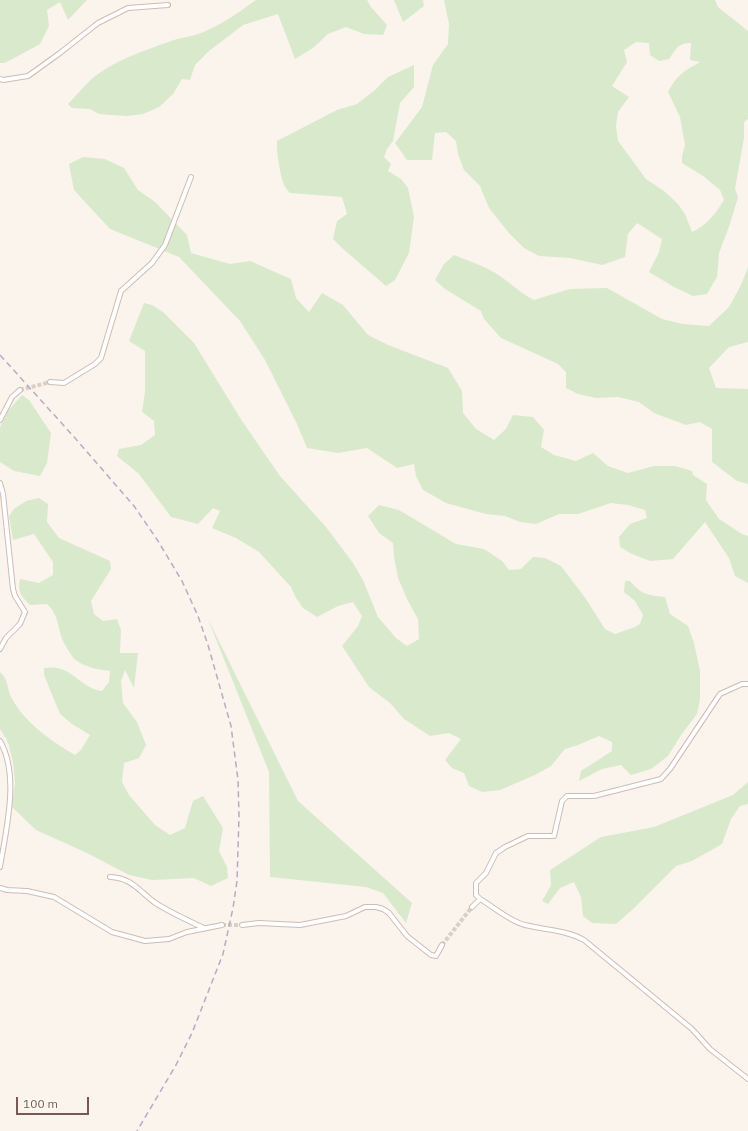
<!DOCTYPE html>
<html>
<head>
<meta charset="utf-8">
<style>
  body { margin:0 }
  #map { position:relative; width:748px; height:1131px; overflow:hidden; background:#fbf4ed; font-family:"IBM Plex Sans",sans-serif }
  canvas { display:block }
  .scale { position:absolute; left:16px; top:1097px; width:73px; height:18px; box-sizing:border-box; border:2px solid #755b51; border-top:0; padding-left:5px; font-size:12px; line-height:14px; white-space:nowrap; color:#755b51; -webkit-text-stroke:3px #fef9f3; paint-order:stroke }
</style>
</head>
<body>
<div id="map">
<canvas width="748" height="1131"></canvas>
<div class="scale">100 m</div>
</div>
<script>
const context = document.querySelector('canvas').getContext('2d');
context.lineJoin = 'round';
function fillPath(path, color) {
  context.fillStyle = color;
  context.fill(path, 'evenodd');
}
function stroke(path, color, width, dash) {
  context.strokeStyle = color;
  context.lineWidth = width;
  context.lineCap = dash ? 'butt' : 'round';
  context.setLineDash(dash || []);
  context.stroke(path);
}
const green = new Path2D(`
  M 0,0 L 87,0 L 68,20 L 60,2 L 47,10 L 49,26 L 40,44 L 5,63 L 0,63 Z
  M 256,0 L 367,0 L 371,7 L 387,25 L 383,35 L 364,34 L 346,27 L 328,34 L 313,48 L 295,59 L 278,14 L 243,25 L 209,51 L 195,65 L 190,80 L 182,79 L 173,94 L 159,107 L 143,114 L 127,116 L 111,115 L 99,114 L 90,109 L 72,108 L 68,104 C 79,93 88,80 101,72 C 121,58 154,47 177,39 C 185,37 193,36 201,33 C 221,25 238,13 256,0 Z
  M 394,0 L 423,0 L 424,6 L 403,22 Z
  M 444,0 L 715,0 L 718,7 L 748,31 L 748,119 L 744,122 L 744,138 L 735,189 L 738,197 L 730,224 L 719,253 L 717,277 L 707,294 L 693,296 L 674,287 L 649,272 L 659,252 L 662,239 L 637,223 L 628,234 L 625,257 L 602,265 L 570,258 L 539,256 L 524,248 L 509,233 L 489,208 L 480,186 L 464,170 L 458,154 L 456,141 L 446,132 L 435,133 L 432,160 L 407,160 L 395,143 L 422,107 L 433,65 L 448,44 L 449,24 ZM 636,42 L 649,43 L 650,55 L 659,61 L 669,59 C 676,49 678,43 691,43 L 690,60 L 700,62 C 684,71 677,75 668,92 L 680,117 L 685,145 L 682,156 L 682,163 L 703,176 L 720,190 L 724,200 C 716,213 706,226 692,232 L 685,214 L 678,204 L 664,191 L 646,179 L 618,141 L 616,126 L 618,112 L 629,97 L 612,86 L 627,62 L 624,50 Z
  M 414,65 L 414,87 L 400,103 L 393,141 L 387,149 L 384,157 L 391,164 L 388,171 L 401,179 L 408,188 L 414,217 L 409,253 L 395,280 L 386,286 L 342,248 L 333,239 L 337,221 L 347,214 L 342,197 L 290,193 C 287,190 284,186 283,182 C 280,174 276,148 277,141 L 337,110 L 357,104 L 375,90 L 388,77 Z
  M 83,157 L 105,159 L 124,168 L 138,190 L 155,202 L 187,235 L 191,253 L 230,264 L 250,261 L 291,279 L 296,298 L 309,312 L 322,293 L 343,305 L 368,335 L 388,345 L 448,368 L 462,391 L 463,413 L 476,429 L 494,440 L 506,429 L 513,415 L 533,417 L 544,430 L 541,447 L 554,455 L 576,461 L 593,453 L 608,466 L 628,473 L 654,466 L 675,466 L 692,471 L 693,475 L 707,484 L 706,500 L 719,519 L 742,534 L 748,536 L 748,583 L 735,576 L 729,558 L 705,522 L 673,559 L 650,561 L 632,554 L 620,547 L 619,537 L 630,524 L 647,518 L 645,510 L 628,505 L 611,503 L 578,514 L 559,514 L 536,524 L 520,522 L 505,516 L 486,514 L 446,503 L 423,490 L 416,476 L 414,464 L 397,468 L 367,448 L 338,453 L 307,448 L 297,424 L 265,360 L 240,321 L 179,257 L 110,229 L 74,190 L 69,164 Z
  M 454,255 C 471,262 489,267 504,279 C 515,287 522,294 534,300 L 570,289 L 607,288 L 662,319 L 683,324 L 709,326 L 729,307 L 741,285 L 748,267 L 748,342 L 729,347 L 709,368 L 716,388 L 748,389 L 748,484 L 737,481 L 712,462 L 712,429 L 700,422 L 686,425 L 654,413 L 639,402 L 618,397 L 596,398 L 578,394 L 566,388 L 566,372 L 558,364 L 501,338 L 484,319 L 481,311 L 445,289 L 435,280 L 444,264 Z
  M 144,303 L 152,305 L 163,312 L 194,343 L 242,421 L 280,476 L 326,527 L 353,563 L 363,580 L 378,617 L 396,638 L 407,646 L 419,639 L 418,619 L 408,601 L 398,578 L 394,557 L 393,543 L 379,533 L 368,516 L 379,505 L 399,510 L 456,544 L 484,549 L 502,561 L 509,570 L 521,569 L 533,557 L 545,558 L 561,566 L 586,599 L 605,629 L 615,634 L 635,627 L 640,624 L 643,615 L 635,601 L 624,592 L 625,581 L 630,581 C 642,595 647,595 665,597 L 670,614 L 688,626 L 694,643 L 700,671 L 700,699 L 697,714 L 681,735 L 668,756 L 651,769 L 631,775 L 621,765 L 602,769 L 579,781 L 581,771 L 612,751 L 612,742 L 599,736 L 578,745 L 565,749 L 551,766 L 535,775 L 500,790 L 482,792 L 469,786 L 464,773 L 452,768 L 445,760 L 461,739 L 449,733 L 430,736 L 404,719 L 390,703 L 369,687 L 342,646 L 358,626 L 362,616 L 353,602 L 338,606 L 317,617 L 303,608 L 296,598 L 291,587 L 259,552 L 236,538 L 212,528 L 220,511 L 213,508 L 198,524 L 171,517 L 139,474 L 117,456 L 119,449 L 141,445 L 155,435 L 154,421 L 142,412 L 145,392 L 145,351 L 129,341 Z
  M 22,395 L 29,400 L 51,433 L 47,463 L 40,476 L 14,471 L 0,462 L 0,427 L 8,411 Z
  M 39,498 L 48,504 L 47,522 L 59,538 L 110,561 L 111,569 L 91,601 L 94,614 L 103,621 L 117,619 L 121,630 L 120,653 L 138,653 L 134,688 L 125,670 L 121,681 L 123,703 L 137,722 L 146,745 L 139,758 L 124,763 L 122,782 L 129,795 L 155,825 L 170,835 L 185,828 L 193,801 L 203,796 L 223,828 L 219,851 L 227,867 L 228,878 L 211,886 L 194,878 L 152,880 L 129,875 L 87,853 L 36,830 L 12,807 L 15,783 L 13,762 L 8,742 L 0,729 L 0,672 C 8,679 7,688 11,697 C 24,722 51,741 75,755 L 81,750 L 90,735 L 72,724 L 60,714 L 44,675 L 44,668 C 48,668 53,667 57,668 C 74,671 84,689 102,691 L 109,682 L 110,671 C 100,670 85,667 77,661 C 72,658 67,648 64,643 C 57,629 60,616 47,604 L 30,605 C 21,596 17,592 20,579 L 39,583 L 53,575 L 53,562 L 34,534 L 13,540 L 9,516 L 14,509 L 26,501 Z
  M 208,619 L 298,801 L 412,903 L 406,923 L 383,893 L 366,887 L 270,877 L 269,772 Z
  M 748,782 L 748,804 L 740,806 L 731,819 L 722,844 L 692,861 L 676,866 L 632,910 L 616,924 L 592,923 L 583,916 L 581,897 L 574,882 L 560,888 L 548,904 L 542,901 L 551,885 L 550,870 L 601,837 L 654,827 L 733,795 Z`);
const streetTunnel = new Path2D(`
  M 20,390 L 50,382
  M 222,925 L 242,925
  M 442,945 L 472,907`);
const street = new Path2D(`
  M 0,79 L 3,80 L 28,76 L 60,53 L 98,23 L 128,8 L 168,5
  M 50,382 L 64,383 L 95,364 L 101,358 L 121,291 L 152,263 L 165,245 L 191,177
  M 0,420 L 12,397 L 20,390
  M 0,483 L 3,494 L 13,589 L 15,596 L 25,612 L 20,624 L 6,638 L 0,649
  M 0,741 C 20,775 6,830 0,867
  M 110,877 C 132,878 138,890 154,902 C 169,912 187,920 204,928
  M 0,888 L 7,890 L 27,891 L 54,897 L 112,932 L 145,941 L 169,939 L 187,932 L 222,925
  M 480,899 C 494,907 509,921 525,925 C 545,930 566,930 584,940 L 692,1029 L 710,1049 L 748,1079
  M 472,907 L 480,899 L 476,895 L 476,883 L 486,873 L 496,853 L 505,847 L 528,836 L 554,836 L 562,801 L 567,796 L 594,796 L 661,779 L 670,769 L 720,694 L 742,684 L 748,684
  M 242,925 L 259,923 L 300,925 L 346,916 L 365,907 L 376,907 L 383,909 L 389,913 L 407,936 L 431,955 L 436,956 L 442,945`);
const rail = new Path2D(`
  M 0,355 L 75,438 L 134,506 L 158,541 L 182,581 L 198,616 L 208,645 L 231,726 L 238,780 L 239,816 L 237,881 L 233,908 L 223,954 L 192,1033 L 176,1065 L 137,1131`);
fillPath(green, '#d9e9cb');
stroke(streetTunnel, '#dacec6', 4, [4, 2]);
stroke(street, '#cdbcb3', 6);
stroke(street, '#fff', 4);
stroke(rail, '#b7aac6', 1.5, [6, 4]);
</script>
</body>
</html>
